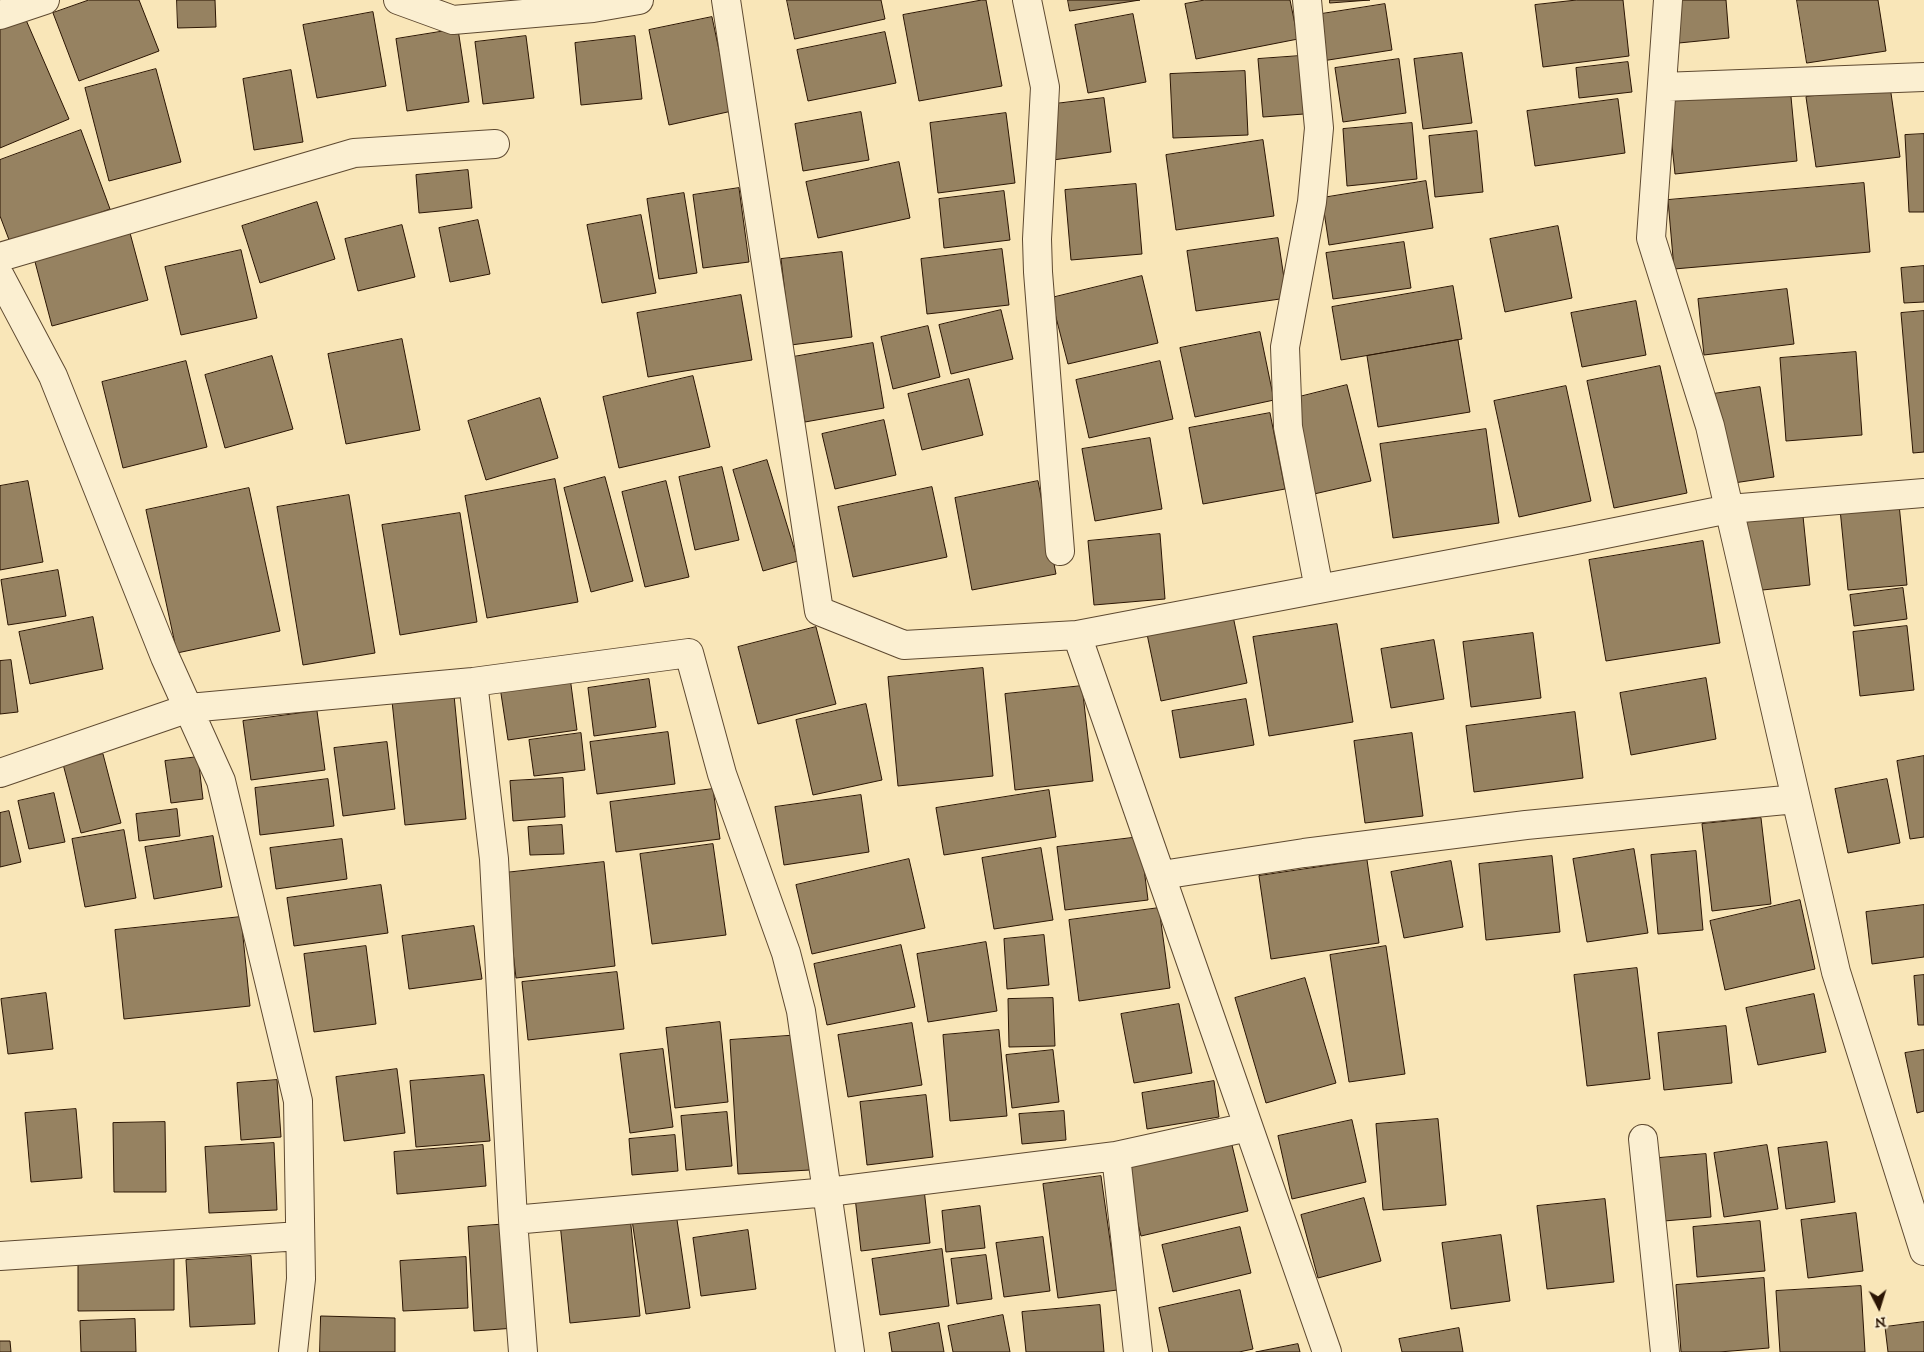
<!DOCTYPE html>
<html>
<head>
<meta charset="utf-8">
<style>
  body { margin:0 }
  #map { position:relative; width:1924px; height:1352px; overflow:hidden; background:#f9e6b8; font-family:"IM FELL DW Pica",serif }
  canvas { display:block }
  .north { position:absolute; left:1854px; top:1282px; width:50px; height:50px; -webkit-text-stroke:4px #fbefd1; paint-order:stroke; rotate:175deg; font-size:14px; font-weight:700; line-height:20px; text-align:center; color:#2b1503 }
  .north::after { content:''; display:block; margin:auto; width:18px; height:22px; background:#2b1503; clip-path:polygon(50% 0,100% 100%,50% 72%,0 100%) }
</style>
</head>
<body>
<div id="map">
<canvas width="1924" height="1352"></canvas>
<div class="north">N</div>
</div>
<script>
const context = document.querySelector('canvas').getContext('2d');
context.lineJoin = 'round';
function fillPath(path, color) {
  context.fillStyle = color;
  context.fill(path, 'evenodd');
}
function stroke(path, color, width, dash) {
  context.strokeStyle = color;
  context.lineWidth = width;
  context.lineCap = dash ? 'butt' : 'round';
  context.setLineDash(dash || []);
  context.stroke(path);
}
const building = new Path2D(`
  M 89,0 L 139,0 L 159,51 L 79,81 L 53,13 Z
  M 177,0 L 215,0 L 216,27 L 178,28 Z
  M 787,0 L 881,0 L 885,19 L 795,39 Z
  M 982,0 L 986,0 L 1002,86 L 919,101 L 903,15 Z
  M 1068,0 L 1140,0 L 1070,11 Z
  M 1205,0 L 1290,0 L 1298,39 L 1196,59 L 1185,4 Z
  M 1330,0 L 1370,0 L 1330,3 Z
  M 1577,0 L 1623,0 L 1629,56 L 1543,67 L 1535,5 Z
  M 1676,0 L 1726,0 L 1729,38 L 1679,43 Z
  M 1797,0 L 1878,0 L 1886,51 L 1807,63 Z
  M 1385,4 L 1392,50 L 1322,61 L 1315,15 Z
  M 373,12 L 386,86 L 317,98 L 303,25 Z
  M 23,13 L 69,119 L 0,148 L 0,23 Z
  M 1133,14 L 1146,82 L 1088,93 L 1075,25 Z
  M 712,17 L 732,111 L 669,125 L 649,30 Z
  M 458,29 L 469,102 L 407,111 L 396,39 Z
  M 885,32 L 896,83 L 808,101 L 797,50 Z
  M 526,36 L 534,98 L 483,104 L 475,42 Z
  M 635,36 L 642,99 L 581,105 L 575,43 Z
  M 1462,53 L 1472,123 L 1423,129 L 1414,59 Z
  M 1300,56 L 1304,114 L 1263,117 L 1258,59 Z
  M 1399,59 L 1406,113 L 1343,122 L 1335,68 Z
  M 1628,62 L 1632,92 L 1579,98 L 1576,68 Z
  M 156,69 L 181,162 L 109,181 L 85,88 Z
  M 291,70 L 303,142 L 254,150 L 243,79 Z
  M 1245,71 L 1248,135 L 1173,138 L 1170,74 Z
  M 1790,86 L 1797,161 L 1675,174 L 1667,98 Z
  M 1890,86 L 1900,157 L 1816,167 L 1806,97 Z
  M 1104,98 L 1111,152 L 1053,160 L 1046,105 Z
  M 1618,99 L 1625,153 L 1535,166 L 1527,111 Z
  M 861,112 L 869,160 L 803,171 L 795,124 Z
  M 1006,113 L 1015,183 L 938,193 L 930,123 Z
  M 1412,123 L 1417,179 L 1347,186 L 1343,129 Z
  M 81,130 L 110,209 L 11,245 L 0,216 L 0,160 Z
  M 1477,131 L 1483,192 L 1435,197 L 1429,136 Z
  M 1924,134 L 1924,212 L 1909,212 L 1905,135 Z
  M 1263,140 L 1274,216 L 1176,230 L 1166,155 Z
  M 899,162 L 910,218 L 818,238 L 806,182 Z
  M 468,170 L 472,208 L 419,213 L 416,175 Z
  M 1426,181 L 1433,228 L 1329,245 L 1322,198 Z
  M 1864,183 L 1870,252 L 1674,269 L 1668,200 Z
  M 1136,184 L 1142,254 L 1071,260 L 1065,190 Z
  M 739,188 L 749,262 L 703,268 L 693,195 Z
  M 1004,191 L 1010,240 L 944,248 L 939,199 Z
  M 684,193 L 697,273 L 659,279 L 647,199 Z
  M 317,202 L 335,259 L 260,283 L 242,226 Z
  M 641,215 L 656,293 L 602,303 L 587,225 Z
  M 478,220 L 490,274 L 450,282 L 439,228 Z
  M 402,225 L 415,277 L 358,291 L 345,239 Z
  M 1558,226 L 1572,298 L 1505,312 L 1490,239 Z
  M 130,233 L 148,300 L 52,326 L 34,258 Z
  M 1278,238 L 1287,298 L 1196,311 L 1187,251 Z
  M 1404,242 L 1411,288 L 1333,299 L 1326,253 Z
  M 1002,249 L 1009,305 L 927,314 L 921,259 Z
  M 241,250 L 257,318 L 181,335 L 165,267 Z
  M 842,252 L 852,337 L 791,345 L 781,259 Z
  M 1924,266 L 1924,302 L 1904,303 L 1901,268 Z
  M 1142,276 L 1158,343 L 1068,364 L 1051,298 Z
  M 1453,286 L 1462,339 L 1341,360 L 1332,307 Z
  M 1787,289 L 1794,344 L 1704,355 L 1698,299 Z
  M 741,295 L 752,360 L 648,377 L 637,313 Z
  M 1636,301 L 1646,355 L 1582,367 L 1571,313 Z
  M 1001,310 L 1013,359 L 951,374 L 939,325 Z
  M 1924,311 L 1924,452 L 1913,453 L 1901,313 Z
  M 928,326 L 940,377 L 893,389 L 881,337 Z
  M 1260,332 L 1274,400 L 1195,417 L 1180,348 Z
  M 402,339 L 420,430 L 346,444 L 328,354 Z
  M 1458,340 L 1470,412 L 1378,427 L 1367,356 Z
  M 873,343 L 884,408 L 805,422 L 793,357 Z
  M 1856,352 L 1862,435 L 1786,441 L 1780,358 Z
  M 272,356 L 293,429 L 225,448 L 205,375 Z
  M 186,361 L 207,447 L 123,468 L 102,382 Z
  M 1160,361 L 1173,419 L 1089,438 L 1076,380 Z
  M 1660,366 L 1687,493 L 1614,508 L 1587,381 Z
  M 693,376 L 710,447 L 619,468 L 603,397 Z
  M 969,379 L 983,435 L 922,450 L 908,394 Z
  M 1347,385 L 1371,481 L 1314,494 L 1291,399 Z
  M 1566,386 L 1591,501 L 1519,517 L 1494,401 Z
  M 1760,387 L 1774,477 L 1727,484 L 1713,394 Z
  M 540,398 L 558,458 L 486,480 L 468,421 Z
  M 1270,413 L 1285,489 L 1203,504 L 1189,428 Z
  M 884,420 L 896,475 L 835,489 L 822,434 Z
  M 1486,429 L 1499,523 L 1393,538 L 1380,444 Z
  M 1150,438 L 1162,509 L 1095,521 L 1082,449 Z
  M 767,460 L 798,561 L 763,571 L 733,470 Z
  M 722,467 L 739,540 L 695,550 L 679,477 Z
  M 605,477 L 633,581 L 591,592 L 564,488 Z
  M 555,479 L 578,602 L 487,618 L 465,496 Z
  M 28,481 L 43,562 L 0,570 L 0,486 Z
  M 666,481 L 689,577 L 645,587 L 622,492 Z
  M 1038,481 L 1056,574 L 972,590 L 955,498 Z
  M 932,487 L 947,557 L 853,577 L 838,507 Z
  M 249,488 L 280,631 L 177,653 L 146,510 Z
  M 349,495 L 375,653 L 303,665 L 277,507 Z
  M 1899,504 L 1907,585 L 1848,590 L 1840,509 Z
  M 460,513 L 477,622 L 400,635 L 382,525 Z
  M 1803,516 L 1810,585 L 1753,591 L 1746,522 Z
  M 1160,534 L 1165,599 L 1094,605 L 1088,541 Z
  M 1703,541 L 1720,643 L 1606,661 L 1589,560 Z
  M 58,570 L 66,616 L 8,625 L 1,580 Z
  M 1903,588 L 1907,619 L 1854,626 L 1850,595 Z
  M 1233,616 L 1247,683 L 1161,701 L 1147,634 Z
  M 93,617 L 103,669 L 30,684 L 19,632 Z
  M 1337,624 L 1353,722 L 1269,736 L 1253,637 Z
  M 1907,626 L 1914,690 L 1860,696 L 1853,632 Z
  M 816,627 L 836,704 L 758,724 L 738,647 Z
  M 1533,633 L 1541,698 L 1471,707 L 1463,642 Z
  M 1434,640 L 1444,699 L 1391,708 L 1381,649 Z
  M 11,660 L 18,712 L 0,714 L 0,661 Z
  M 983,668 L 993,776 L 898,786 L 888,677 Z
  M 570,677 L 577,730 L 508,740 L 500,687 Z
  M 1706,678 L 1716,739 L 1631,755 L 1620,693 Z
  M 649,679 L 656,727 L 594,736 L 588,688 Z
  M 1082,686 L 1093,781 L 1015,790 L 1005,694 Z
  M 454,695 L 466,819 L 405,825 L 392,701 Z
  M 1246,699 L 1254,745 L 1180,758 L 1172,711 Z
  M 866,704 L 882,780 L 813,795 L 796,720 Z
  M 317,711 L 325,770 L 251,780 L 243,721 Z
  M 1575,712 L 1583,778 L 1474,792 L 1466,726 Z
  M 668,732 L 675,784 L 597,794 L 590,742 Z
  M 581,733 L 585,770 L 534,776 L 529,740 Z
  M 1412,733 L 1423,816 L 1365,823 L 1354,741 Z
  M 387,742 L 395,809 L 343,816 L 334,748 Z
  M 103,754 L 121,823 L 81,833 L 63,764 Z
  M 1924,756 L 1924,837 L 1910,839 L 1897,761 Z
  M 198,757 L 203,799 L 171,803 L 165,761 Z
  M 563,778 L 565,817 L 513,821 L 510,781 Z
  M 328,779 L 334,826 L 260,835 L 255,788 Z
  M 1887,779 L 1900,843 L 1848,853 L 1835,789 Z
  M 713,789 L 720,839 L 616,852 L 610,802 Z
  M 1049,790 L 1056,837 L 944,855 L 936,808 Z
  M 54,793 L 65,842 L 29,849 L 18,801 Z
  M 861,795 L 869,852 L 784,865 L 775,807 Z
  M 177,809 L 180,836 L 139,841 L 136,814 Z
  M 9,811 L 21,862 L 0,867 L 0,813 Z
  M 1761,818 L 1771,904 L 1712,911 L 1702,824 Z
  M 562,825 L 564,854 L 530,855 L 528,827 Z
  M 124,830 L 136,898 L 85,907 L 72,839 Z
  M 213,836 L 222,887 L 154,899 L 145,847 Z
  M 1140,837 L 1148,900 L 1065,910 L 1057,847 Z
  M 342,839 L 347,879 L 276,889 L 270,848 Z
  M 713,844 L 726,935 L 652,944 L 640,854 Z
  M 1041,848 L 1053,920 L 994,929 L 982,858 Z
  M 1634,849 L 1648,933 L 1587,942 L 1573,859 Z
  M 1696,851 L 1703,930 L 1658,934 L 1651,855 Z
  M 1552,856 L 1560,932 L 1486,940 L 1479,864 Z
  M 909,859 L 925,928 L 812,954 L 796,885 Z
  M 1367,860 L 1379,943 L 1271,959 L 1259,876 Z
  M 1451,861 L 1463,927 L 1404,938 L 1391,872 Z
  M 604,862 L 615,966 L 516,978 L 504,873 Z
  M 381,885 L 388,933 L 294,946 L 287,898 Z
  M 1800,900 L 1815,969 L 1725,990 L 1710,921 Z
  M 1924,905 L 1924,957 L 1872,964 L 1866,912 Z
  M 1159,908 L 1170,988 L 1079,1001 L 1069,920 Z
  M 241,917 L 250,1006 L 124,1019 L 115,930 Z
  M 474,926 L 482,979 L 409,989 L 402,936 Z
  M 1044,935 L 1049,985 L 1007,989 L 1004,939 Z
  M 986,942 L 997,1011 L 928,1022 L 917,954 Z
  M 901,945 L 915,1007 L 827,1025 L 814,964 Z
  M 366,946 L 376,1024 L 314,1032 L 304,954 Z
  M 1386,946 L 1405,1074 L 1349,1082 L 1330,955 Z
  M 1637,968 L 1650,1079 L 1587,1086 L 1574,975 Z
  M 617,972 L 624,1029 L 528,1040 L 522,982 Z
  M 1924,975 L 1924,1025 L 1918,1025 L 1914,976 Z
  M 1305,978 L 1336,1083 L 1266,1103 L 1235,998 Z
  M 46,993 L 53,1049 L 8,1054 L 1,999 Z
  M 1814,994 L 1826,1052 L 1758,1065 L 1746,1008 Z
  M 1053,998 L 1055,1046 L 1009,1047 L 1008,999 Z
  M 1179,1004 L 1192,1073 L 1134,1083 L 1121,1014 Z
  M 720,1022 L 728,1102 L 675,1108 L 666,1028 Z
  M 912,1023 L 922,1085 L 848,1097 L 838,1035 Z
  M 1726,1026 L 1732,1083 L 1664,1090 L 1658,1033 Z
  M 999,1030 L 1007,1116 L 950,1121 L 943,1035 Z
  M 801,1035 L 810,1170 L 738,1174 L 730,1040 Z
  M 663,1049 L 673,1127 L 630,1133 L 620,1054 Z
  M 1053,1050 L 1059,1102 L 1012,1108 L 1006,1055 Z
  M 1924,1050 L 1924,1111 L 1917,1113 L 1905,1053 Z
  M 397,1069 L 405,1133 L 344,1141 L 336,1077 Z
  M 484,1075 L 490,1141 L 416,1147 L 410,1081 Z
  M 277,1080 L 281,1137 L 241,1140 L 237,1083 Z
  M 1214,1081 L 1219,1117 L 1147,1129 L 1142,1093 Z
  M 926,1095 L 933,1157 L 867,1165 L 860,1102 Z
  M 76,1109 L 82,1178 L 31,1182 L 25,1113 Z
  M 1064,1111 L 1066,1140 L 1022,1144 L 1019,1114 Z
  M 727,1112 L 732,1166 L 686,1170 L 681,1116 Z
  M 1438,1119 L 1446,1205 L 1383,1210 L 1376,1124 Z
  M 1352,1120 L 1366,1182 L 1292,1199 L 1278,1136 Z
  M 165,1122 L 166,1192 L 114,1192 L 113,1123 Z
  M 675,1135 L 678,1171 L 632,1175 L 629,1139 Z
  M 1231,1141 L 1248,1211 L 1141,1236 L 1124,1167 Z
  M 1827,1142 L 1835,1202 L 1786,1209 L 1778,1148 Z
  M 274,1143 L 277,1210 L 209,1213 L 205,1147 Z
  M 483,1145 L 486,1186 L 397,1194 L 394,1152 Z
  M 1767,1145 L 1778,1209 L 1724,1217 L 1714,1153 Z
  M 1706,1154 L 1711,1217 L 1664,1221 L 1659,1158 Z
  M 1101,1176 L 1117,1290 L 1058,1298 L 1043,1184 Z
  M 924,1189 L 930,1243 L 861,1251 L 855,1197 Z
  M 1364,1198 L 1381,1261 L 1318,1278 L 1301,1215 Z
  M 1605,1199 L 1614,1282 L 1547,1289 L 1537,1206 Z
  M 980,1206 L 985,1248 L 946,1252 L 942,1211 Z
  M 676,1213 L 690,1308 L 646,1314 L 632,1220 Z
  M 1856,1213 L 1863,1271 L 1808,1278 L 1801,1220 Z
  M 630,1216 L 640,1316 L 570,1323 L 560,1223 Z
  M 1760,1221 L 1765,1271 L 1697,1277 L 1693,1227 Z
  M 509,1224 L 515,1328 L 474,1331 L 468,1227 Z
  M 1240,1227 L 1251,1273 L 1173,1292 L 1162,1245 Z
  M 748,1230 L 756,1289 L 701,1296 L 693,1238 Z
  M 1501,1235 L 1510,1301 L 1451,1309 L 1442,1243 Z
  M 1043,1237 L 1050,1291 L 1004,1297 L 996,1243 Z
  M 942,1249 L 949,1306 L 880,1315 L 872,1259 Z
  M 986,1255 L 992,1299 L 957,1304 L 951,1259 Z
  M 251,1256 L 255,1324 L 190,1327 L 186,1260 Z
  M 174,1257 L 174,1310 L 78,1311 L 78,1259 Z
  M 466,1257 L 468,1308 L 403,1311 L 400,1261 Z
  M 1764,1278 L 1769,1348 L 1719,1352 L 1681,1352 L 1676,1285 Z
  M 1861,1286 L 1865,1352 L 1780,1352 L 1776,1291 Z
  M 1240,1290 L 1253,1349 L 1239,1352 L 1169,1352 L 1159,1308 Z
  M 1100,1305 L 1104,1352 L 1026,1352 L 1022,1312 Z
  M 1003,1315 L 1010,1352 L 953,1352 L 948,1326 Z
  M 321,1316 L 395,1318 L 395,1352 L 320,1352 Z
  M 135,1319 L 136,1352 L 81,1352 L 80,1321 Z
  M 1924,1322 L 1924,1352 L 1888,1352 L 1885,1327 Z
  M 939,1323 L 944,1352 L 892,1352 L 889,1333 Z
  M 1459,1328 L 1463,1352 L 1402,1352 L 1399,1339 Z
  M 0,1341 L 10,1341 L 11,1352 L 0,1352 Z
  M 1298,1344 L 1300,1352 L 1256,1352 Z`);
const street = new Path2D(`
  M 398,0 L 453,20 L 593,8 L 639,0
  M 726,0 L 819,611 L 904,645 L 1077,635 L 1571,541 L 1729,509 L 1924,493
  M 1027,0 L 1045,87 L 1037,239 L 1038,272 L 1060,551
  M 1307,0 L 1319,128 L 1312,202 L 1285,347 L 1288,427 L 1319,589
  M 1668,0 L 1651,238 L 1710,426 L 1836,972 L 1924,1251
  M 0,15 L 45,0
  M 1662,87 L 1924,77
  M 0,257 L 354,153 L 495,144
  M 0,276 L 53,376 L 165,657 L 221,781 L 298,1101 L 301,1279 L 293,1352
  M 1077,635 C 1161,874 1243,1113 1327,1352
  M 473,682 L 494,859 L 513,1220 L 523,1352
  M 0,773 L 189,708 L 473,682 L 689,653 L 722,774 L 786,953 L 801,1011 L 850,1352
  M 1162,875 L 1304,853 L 1526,825 L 1796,799
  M 1643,1139 L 1665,1352
  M 1116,1156 L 1138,1352
  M 513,1220 L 828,1192 L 1116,1156 L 1248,1127
  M 0,1256 L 300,1236`);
fillPath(building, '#968261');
stroke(building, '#2b1503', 1);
stroke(street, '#5e4930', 30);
stroke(street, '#fbefd1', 28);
</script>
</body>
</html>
